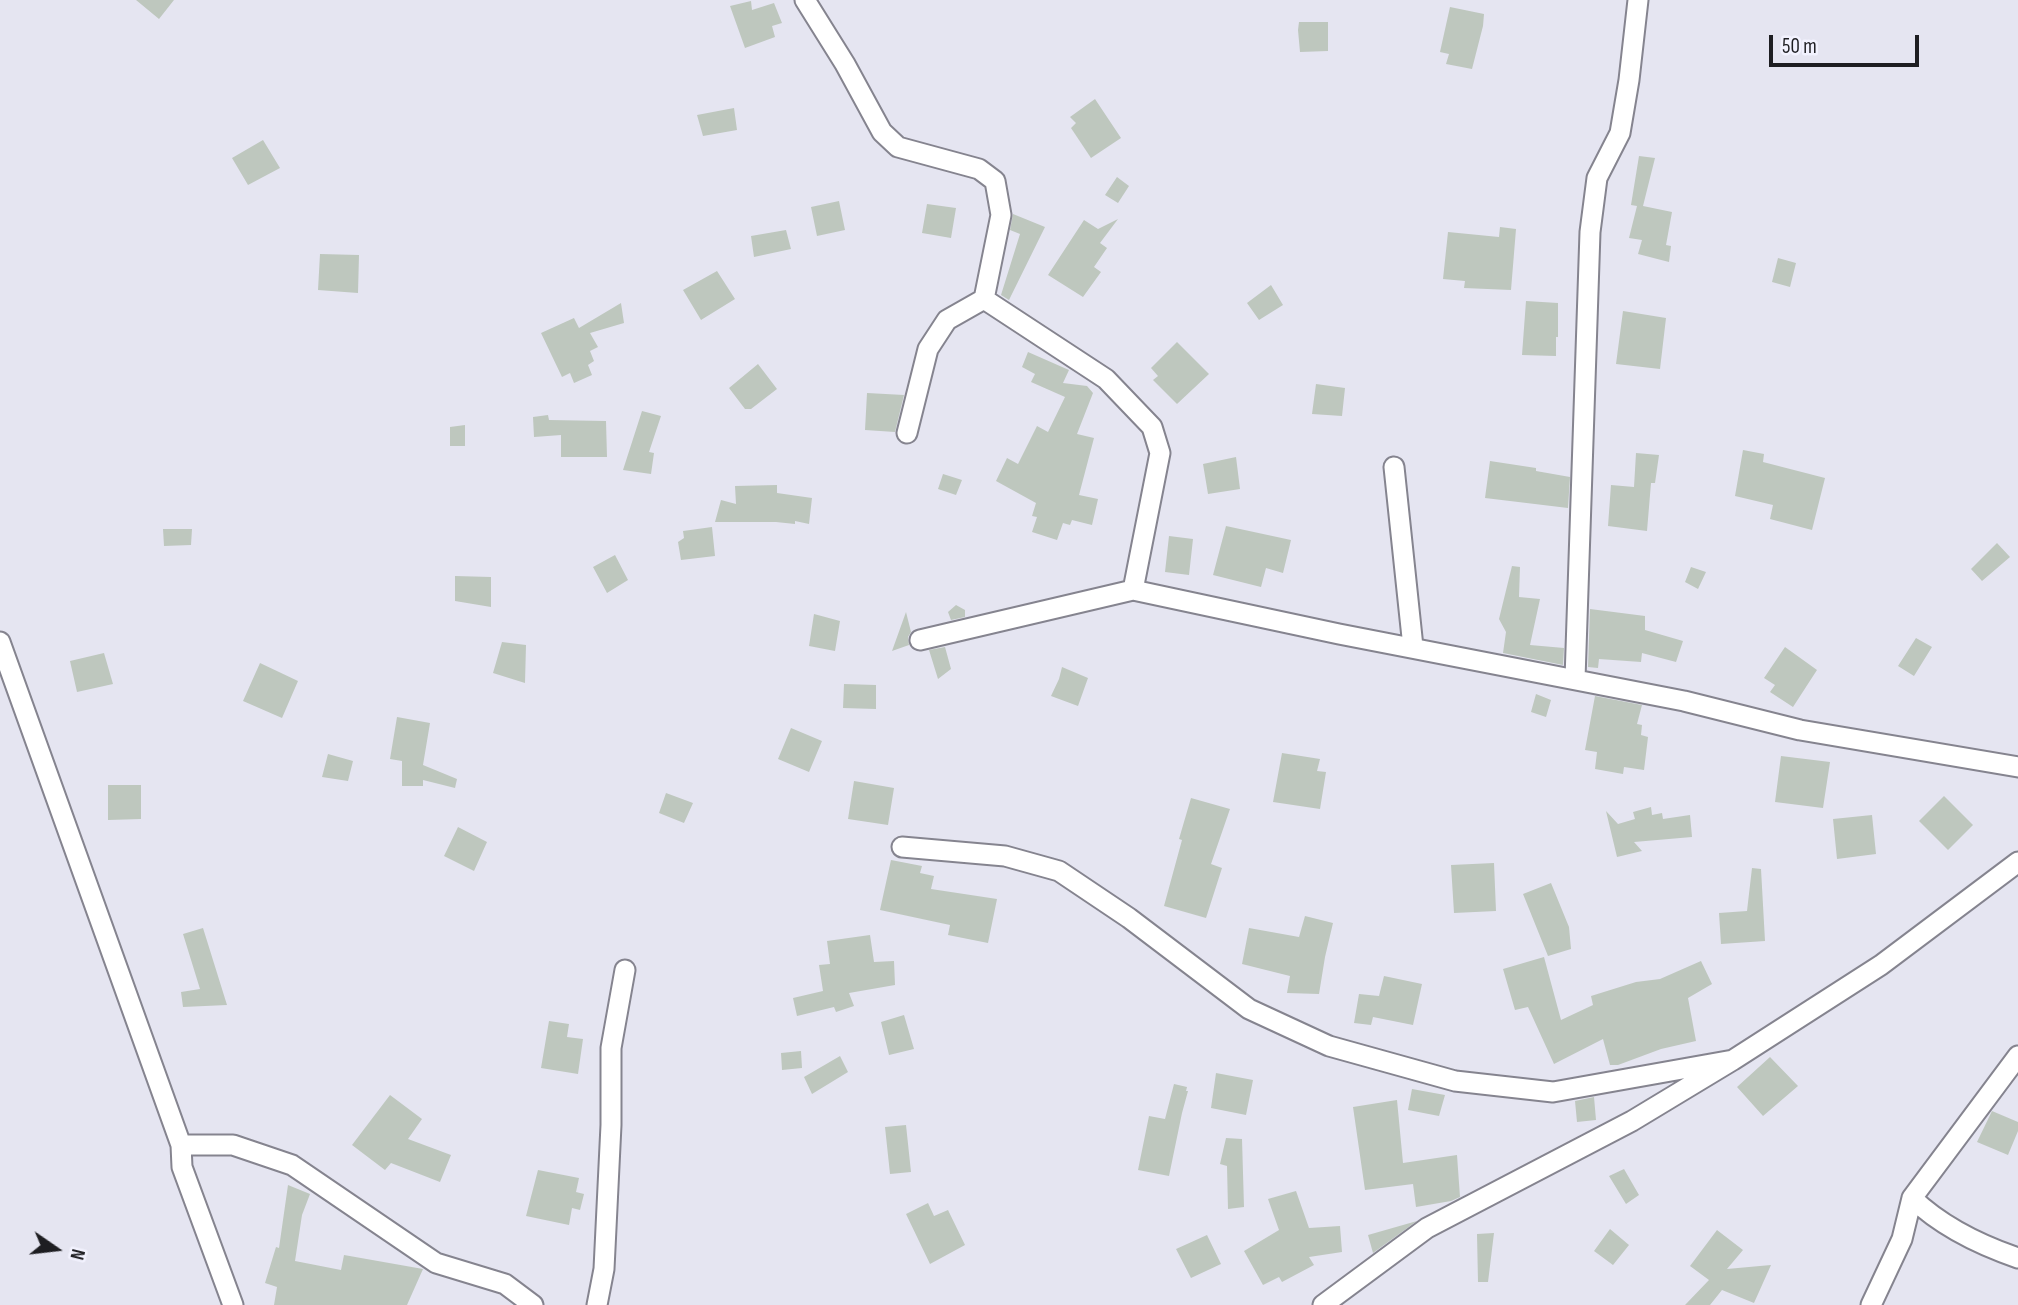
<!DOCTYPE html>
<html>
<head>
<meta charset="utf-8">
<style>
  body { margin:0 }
  #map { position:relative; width:2018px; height:1305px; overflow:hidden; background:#e5e5f1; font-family:"Sofia Sans Condensed",sans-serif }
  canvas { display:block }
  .north { position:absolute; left:21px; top:1214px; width:70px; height:70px; -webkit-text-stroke:5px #f2f2fe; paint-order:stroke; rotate:104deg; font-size:19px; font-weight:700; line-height:28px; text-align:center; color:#1e1e22 }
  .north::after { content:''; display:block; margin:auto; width:24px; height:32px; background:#1e1e22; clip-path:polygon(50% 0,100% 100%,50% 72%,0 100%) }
  .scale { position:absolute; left:1769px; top:35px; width:150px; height:32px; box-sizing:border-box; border:4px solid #1e1e22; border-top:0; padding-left:9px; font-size:21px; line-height:24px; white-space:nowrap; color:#1e1e22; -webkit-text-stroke:5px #f2f2fe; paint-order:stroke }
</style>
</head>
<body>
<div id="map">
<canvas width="2018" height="1305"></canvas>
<div class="north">N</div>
<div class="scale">50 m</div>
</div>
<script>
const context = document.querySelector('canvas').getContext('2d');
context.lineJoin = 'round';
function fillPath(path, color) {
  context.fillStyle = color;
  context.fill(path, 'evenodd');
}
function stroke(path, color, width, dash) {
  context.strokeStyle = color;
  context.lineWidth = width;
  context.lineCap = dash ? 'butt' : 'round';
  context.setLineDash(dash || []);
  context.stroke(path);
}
const building = new Path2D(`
  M 136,0 L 174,0 L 159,19 Z
  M 751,1 L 752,10 L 774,3 L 782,23 L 772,26 L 775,37 L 745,48 L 730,6 Z
  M 1450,7 L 1484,14 L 1483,26 L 1472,69 L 1446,64 L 1449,54 L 1440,52 Z
  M 1299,22 L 1328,22 L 1328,51 L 1300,52 L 1298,30 Z
  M 1095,99 L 1121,138 L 1091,158 L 1071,128 L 1076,123 L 1070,117 Z
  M 734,108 L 737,130 L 703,136 L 697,115 Z
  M 263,140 L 280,168 L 248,185 L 232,158 Z
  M 1639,156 L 1655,158 L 1643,206 L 1672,212 L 1666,245 L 1671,246 L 1669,262 L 1638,254 L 1642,240 L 1629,238 L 1637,206 L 1631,205 Z
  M 1117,177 L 1129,186 L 1118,203 L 1105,195 Z
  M 839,201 L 845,230 L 817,236 L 811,207 Z
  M 927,204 L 956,208 L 951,238 L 922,233 Z
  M 1013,214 L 1045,227 L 1009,300 L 1001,295 L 1020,234 L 1010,230 Z
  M 1118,219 L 1100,243 L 1107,248 L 1094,267 L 1101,272 L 1083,297 L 1048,275 L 1084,220 L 1098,229 Z
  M 1500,227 L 1516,229 L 1511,290 L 1464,288 L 1465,281 L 1443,279 L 1448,232 L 1499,237 Z
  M 786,230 L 791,249 L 754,257 L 751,236 Z
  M 320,254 L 359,255 L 358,293 L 318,290 Z
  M 1778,258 L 1796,263 L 1790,287 L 1772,282 Z
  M 717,271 L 735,299 L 701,320 L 683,290 Z
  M 1271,285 L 1283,305 L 1259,320 L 1247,303 Z
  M 1526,301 L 1558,303 L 1558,337 L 1556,337 L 1556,356 L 1522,355 Z
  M 621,303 L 624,323 L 590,333 L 598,347 L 590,351 L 594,361 L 588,365 L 592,375 L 574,383 L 570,373 L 562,377 L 541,333 L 574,318 L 579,328 Z
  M 1623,311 L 1666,318 L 1660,369 L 1616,364 Z
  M 1177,342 L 1209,374 L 1177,404 L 1153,380 L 1158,376 L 1151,368 Z
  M 1028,352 L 1069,370 L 1063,383 L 1087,386 L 1093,393 L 1077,434 L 1094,438 L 1079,495 L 1098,499 L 1092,525 L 1072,520 L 1070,525 L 1063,523 L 1057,540 L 1032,532 L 1037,517 L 1032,516 L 1036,503 L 996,481 L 1007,458 L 1018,464 L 1037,426 L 1048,432 L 1065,397 L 1031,382 L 1035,374 L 1022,367 Z
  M 758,364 L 777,389 L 751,409 L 745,409 L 729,388 Z
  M 1316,384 L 1345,388 L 1342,416 L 1312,414 Z
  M 867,393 L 904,395 L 895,432 L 865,430 Z
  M 642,411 L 661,416 L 649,452 L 654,453 L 651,474 L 623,470 Z
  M 548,415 L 549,420 L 606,421 L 607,457 L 561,457 L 561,435 L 534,437 L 533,417 Z
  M 465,425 L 465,446 L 450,446 L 450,427 Z
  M 1743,450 L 1764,454 L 1763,462 L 1825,478 L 1812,530 L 1770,519 L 1773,505 L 1735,496 Z
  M 1636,453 L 1659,455 L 1655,483 L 1651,483 L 1647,531 L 1608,526 L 1611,485 L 1634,487 Z
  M 1236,457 L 1240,489 L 1208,494 L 1203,464 Z
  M 1490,461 L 1536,468 L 1536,471 L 1570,477 L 1568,508 L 1485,498 Z
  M 943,474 L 962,480 L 956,495 L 938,489 Z
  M 777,485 L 777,493 L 812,498 L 809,524 L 795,521 L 795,524 L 776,522 L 715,522 L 721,500 L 736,504 L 735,486 Z
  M 1226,526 L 1291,540 L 1283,573 L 1266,568 L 1261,587 L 1213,575 Z
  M 712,527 L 715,556 L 681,560 L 678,542 L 684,538 L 683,531 Z
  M 163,529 L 192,529 L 191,545 L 164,546 Z
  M 1169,536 L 1193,539 L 1189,575 L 1165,572 Z
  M 1997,543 L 2010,557 L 1982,581 L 1971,569 Z
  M 615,555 L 628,580 L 607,593 L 593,567 Z
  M 1512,566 L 1520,567 L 1519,597 L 1540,599 L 1530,645 L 1564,648 L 1563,665 L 1503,653 L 1506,632 L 1499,619 Z
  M 1691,567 L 1706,572 L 1698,589 L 1685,582 Z
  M 455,576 L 491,577 L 491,607 L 455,601 Z
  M 956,605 L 965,610 L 965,617 L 951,620 L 948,612 Z
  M 1590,609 L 1645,616 L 1645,630 L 1683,641 L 1676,662 L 1642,653 L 1641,662 L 1599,659 L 1598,668 L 1588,667 Z
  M 906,612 L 911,632 L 908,637 L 909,645 L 892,651 Z
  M 814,614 L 840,621 L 835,651 L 809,646 Z
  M 1916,638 L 1932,647 L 1914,676 L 1898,666 Z
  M 502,642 L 526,645 L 525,683 L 493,673 Z
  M 945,647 L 951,669 L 938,679 L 929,650 Z
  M 1785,647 L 1817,670 L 1793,707 L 1770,692 L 1775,685 L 1764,678 Z
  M 104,653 L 113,684 L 77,692 L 70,661 Z
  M 260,663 L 298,681 L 282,718 L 243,701 Z
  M 1062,667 L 1088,678 L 1078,706 L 1051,696 L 1059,679 Z
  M 844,684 L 876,685 L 876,709 L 843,708 Z
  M 1536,694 L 1551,700 L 1546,717 L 1531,712 Z
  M 1595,696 L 1642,705 L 1637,724 L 1642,725 L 1641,735 L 1648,737 L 1644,770 L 1624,767 L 1623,774 L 1595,769 L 1597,752 L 1585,750 Z
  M 397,717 L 430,723 L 423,765 L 457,779 L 455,788 L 423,780 L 423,786 L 402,786 L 402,761 L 390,759 Z
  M 791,728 L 822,741 L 809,772 L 778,759 Z
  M 1282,753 L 1320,759 L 1317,771 L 1326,772 L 1320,809 L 1273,802 Z
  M 328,754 L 353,761 L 348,781 L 322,777 Z
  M 1781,756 L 1830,762 L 1823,808 L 1775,802 Z
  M 854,781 L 894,788 L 888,825 L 848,819 Z
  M 108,785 L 141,785 L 141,819 L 108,820 Z
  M 666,793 L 693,803 L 684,823 L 659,813 Z
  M 1944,796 L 1973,825 L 1948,850 L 1919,821 Z
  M 1191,798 L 1230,809 L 1211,864 L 1222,868 L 1206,918 L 1164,906 L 1182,840 L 1179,839 Z
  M 1651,807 L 1652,815 L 1662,813 L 1663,819 L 1690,815 L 1692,837 L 1634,842 L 1642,851 L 1617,857 L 1606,811 L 1618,824 L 1635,819 L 1633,812 Z
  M 1872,815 L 1876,854 L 1837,859 L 1833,819 Z
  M 458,827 L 487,842 L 474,871 L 444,856 Z
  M 891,860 L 922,866 L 920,873 L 934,876 L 931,889 L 997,899 L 988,943 L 948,935 L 950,925 L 880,910 Z
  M 1494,863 L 1496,911 L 1454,913 L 1451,865 Z
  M 1752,868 L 1761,869 L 1765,941 L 1721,944 L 1719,913 L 1747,911 Z
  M 1551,883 L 1569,927 L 1571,949 L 1548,956 L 1523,894 Z
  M 1305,916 L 1333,923 L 1325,957 L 1319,994 L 1287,993 L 1290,976 L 1242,964 L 1249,928 L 1299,937 Z
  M 203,928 L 227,1005 L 183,1007 L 181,992 L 200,989 L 183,934 Z
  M 870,935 L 874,962 L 894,961 L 895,985 L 849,993 L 854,1006 L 836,1012 L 834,1007 L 797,1016 L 793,998 L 823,991 L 819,965 L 830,964 L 827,941 Z
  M 1544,957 L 1561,1020 L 1593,1005 L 1591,996 L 1636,982 L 1660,979 L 1701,961 L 1712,984 L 1688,998 L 1696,1041 L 1661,1049 L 1618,1065 L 1610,1065 L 1603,1039 L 1554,1064 L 1528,1007 L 1515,1010 L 1503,969 Z
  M 1384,976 L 1422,984 L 1413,1025 L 1373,1017 L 1371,1025 L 1354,1023 L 1359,994 L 1379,996 Z
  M 904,1015 L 914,1049 L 889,1055 L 881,1022 Z
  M 549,1021 L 569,1024 L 567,1037 L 583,1039 L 578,1074 L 541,1068 Z
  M 801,1051 L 802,1068 L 782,1070 L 781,1053 Z
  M 840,1056 L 848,1072 L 812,1094 L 804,1077 Z
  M 1770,1057 L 1798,1086 L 1763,1116 L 1737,1087 Z
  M 1216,1073 L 1253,1080 L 1246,1115 L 1211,1108 Z
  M 1174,1084 L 1187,1087 L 1186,1091 L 1188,1091 L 1182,1113 L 1169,1176 L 1138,1170 L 1149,1116 L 1165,1119 Z
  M 1412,1089 L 1445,1095 L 1439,1116 L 1408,1110 Z
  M 390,1095 L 422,1119 L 408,1139 L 451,1155 L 440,1182 L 391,1163 L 385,1170 L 352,1145 Z
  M 1594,1097 L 1596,1120 L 1577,1122 L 1575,1101 Z
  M 1397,1100 L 1403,1163 L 1457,1155 L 1460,1197 L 1451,1201 L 1416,1207 L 1413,1184 L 1365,1190 L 1353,1107 Z
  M 1992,1111 L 2018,1122 L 2018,1131 L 2008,1155 L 1977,1142 Z
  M 906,1125 L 911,1172 L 890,1174 L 885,1127 Z
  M 1226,1138 L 1242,1139 L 1244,1207 L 1228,1209 L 1227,1166 L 1220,1164 Z
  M 1624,1169 L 1639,1195 L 1626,1204 L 1609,1176 Z
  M 538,1170 L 579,1178 L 576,1192 L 584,1194 L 580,1210 L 572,1208 L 569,1225 L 526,1216 Z
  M 288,1185 L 310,1194 L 302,1215 L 295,1261 L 341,1270 L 344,1255 L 423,1269 L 407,1305 L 274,1305 L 277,1287 L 265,1283 L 276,1247 L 279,1248 Z
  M 1296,1191 L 1309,1228 L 1340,1226 L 1342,1252 L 1309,1257 L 1314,1265 L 1282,1282 L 1279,1277 L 1263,1285 L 1244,1251 L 1279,1230 L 1268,1199 Z
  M 928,1203 L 934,1216 L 948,1210 L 965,1245 L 930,1264 L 906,1214 Z
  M 1417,1221 L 1373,1253 L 1368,1235 Z
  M 1610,1229 L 1629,1245 L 1613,1265 L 1594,1251 Z
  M 1717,1230 L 1743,1250 L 1727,1269 L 1771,1265 L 1754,1303 L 1722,1290 L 1710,1305 L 1685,1305 L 1709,1280 L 1690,1266 Z
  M 1494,1233 L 1488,1282 L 1478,1282 L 1477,1234 Z
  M 1207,1235 L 1221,1264 L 1191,1278 L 1176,1249 Z`);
const minor = new Path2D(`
  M 805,0 L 845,64 L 882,132 L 898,147 L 979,169 L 995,181 L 1001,215 L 984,299
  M 907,433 L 928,349 L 947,320 L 984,299 L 1106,379 L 1152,427 L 1160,453 L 1133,590
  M 1394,467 L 1413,647
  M 920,640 L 1133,590 L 1339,634 L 1684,701 L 1800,730 L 2018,767
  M 0,642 L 181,1145 L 182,1167 L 233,1305
  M 1575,679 L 1590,232 L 1597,178 L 1620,133 L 1629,80 L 1638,0
  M 902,847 L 1005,856 L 1059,871 L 1129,918 L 1249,1009 L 1329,1046 L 1455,1081 L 1553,1092 L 1733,1060
  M 181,1145 L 233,1145 L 292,1165 L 436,1263 L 505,1284 L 533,1305
  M 1912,1198 C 1941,1226 1980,1245 2018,1258
  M 597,1305 L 604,1269 L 611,1125 L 611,1048 L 625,970
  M 1323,1305 L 1427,1228 L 1632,1121 L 1733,1060 L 1881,965 L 2018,862
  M 1871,1305 L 1902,1239 L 1912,1198 L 2018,1056`);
fillPath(building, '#bec7be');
stroke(minor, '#85848f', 23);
stroke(minor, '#fff', 19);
</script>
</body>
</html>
